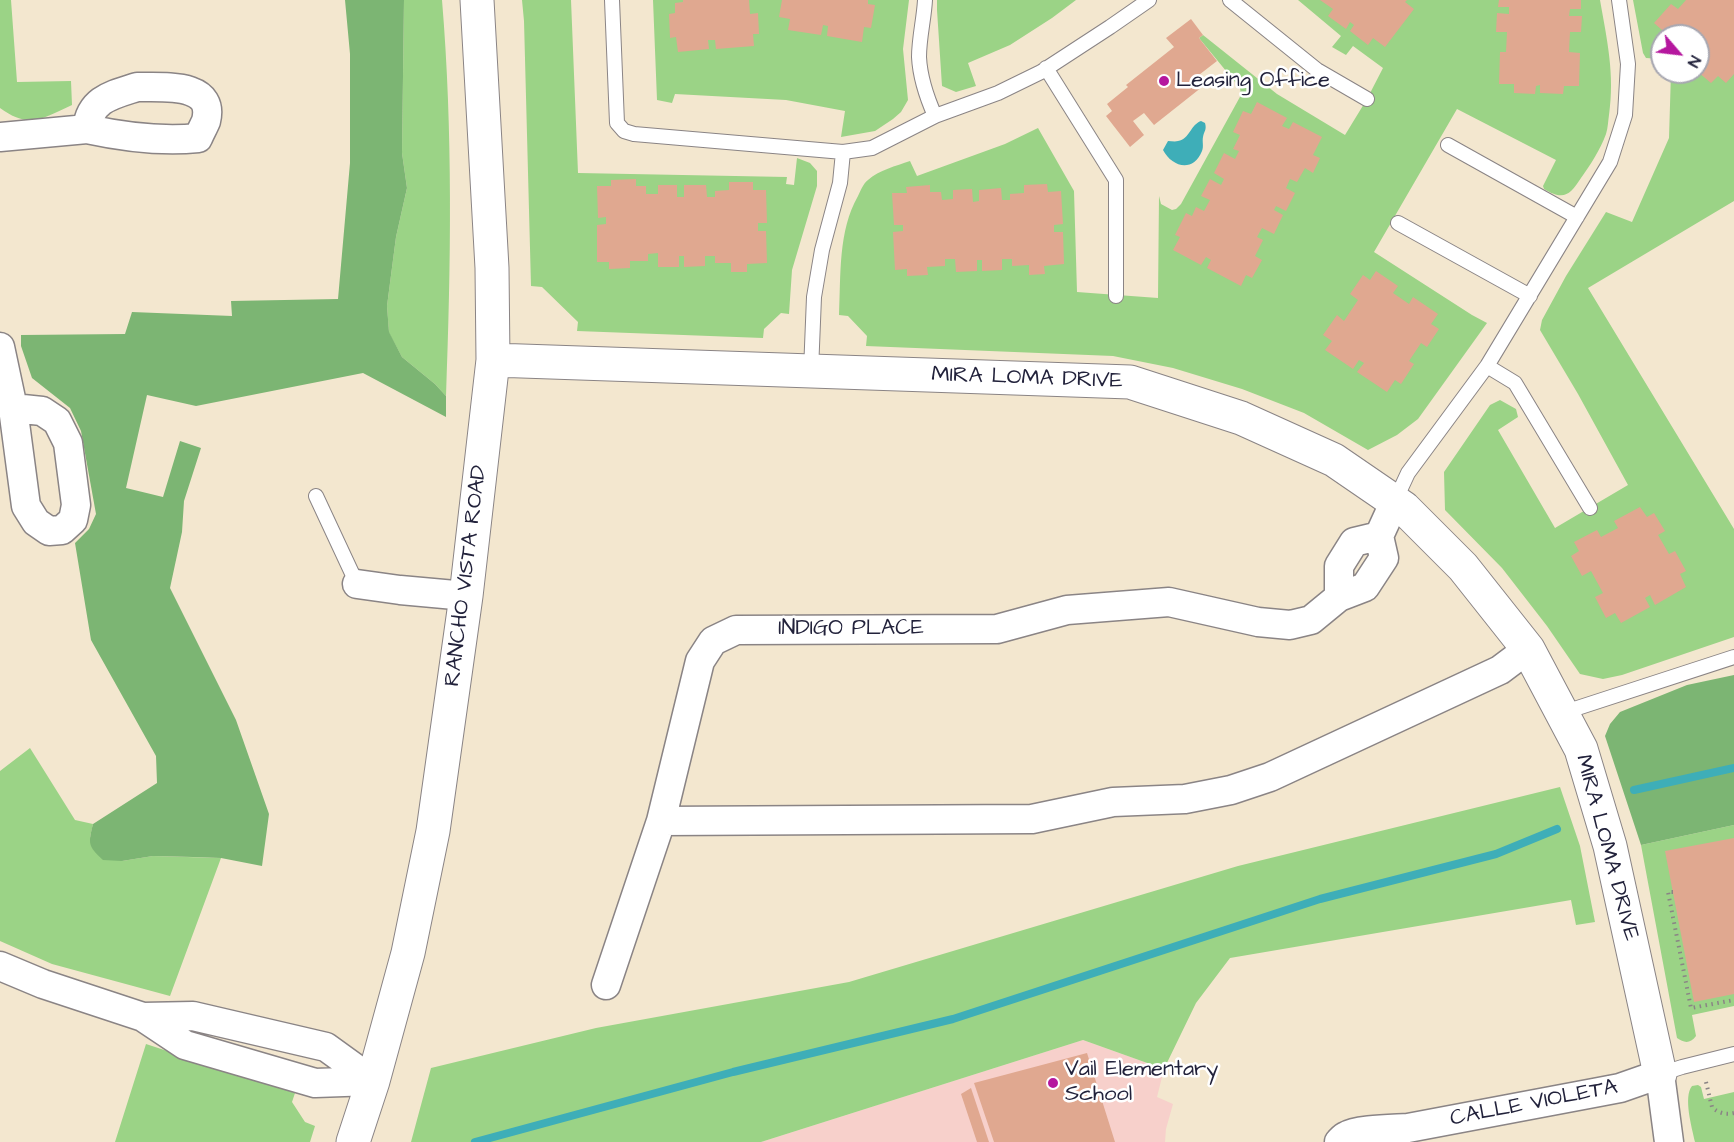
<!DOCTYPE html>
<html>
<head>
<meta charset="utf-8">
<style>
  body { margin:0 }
  #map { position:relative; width:1734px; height:1142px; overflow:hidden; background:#f3e7cf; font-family:"Architects Daughter",sans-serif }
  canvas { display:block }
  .north { position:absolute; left:1650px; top:24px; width:60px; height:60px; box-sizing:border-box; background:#fff; border:2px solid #a7a7b1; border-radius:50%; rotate:118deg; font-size:16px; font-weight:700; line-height:24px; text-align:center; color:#22223b }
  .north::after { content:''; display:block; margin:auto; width:21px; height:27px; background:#b5179e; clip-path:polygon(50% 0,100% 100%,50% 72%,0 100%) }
</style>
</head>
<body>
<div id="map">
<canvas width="1734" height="1142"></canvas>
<div class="north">N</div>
</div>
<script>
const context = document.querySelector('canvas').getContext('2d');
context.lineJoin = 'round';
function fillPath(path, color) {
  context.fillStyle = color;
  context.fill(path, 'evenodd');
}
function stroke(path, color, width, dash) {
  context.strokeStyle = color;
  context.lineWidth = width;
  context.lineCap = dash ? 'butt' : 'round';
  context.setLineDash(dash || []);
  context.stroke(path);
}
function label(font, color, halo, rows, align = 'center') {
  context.font = font + ' "Architects Daughter",sans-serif';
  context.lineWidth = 5;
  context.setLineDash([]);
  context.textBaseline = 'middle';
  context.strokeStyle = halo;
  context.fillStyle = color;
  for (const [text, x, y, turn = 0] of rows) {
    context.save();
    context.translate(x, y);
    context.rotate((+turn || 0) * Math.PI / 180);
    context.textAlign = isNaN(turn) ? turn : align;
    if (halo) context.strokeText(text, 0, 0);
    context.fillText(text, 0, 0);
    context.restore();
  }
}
const built = new Path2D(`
  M 1083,1040 L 1164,1069 L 1157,1097 L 1173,1104 L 1166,1129 L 1165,1142 L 761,1142 Z`);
const green = new Path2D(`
  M 0,0 L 11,0 L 17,82 L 71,81 L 72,105 C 42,119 29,129 0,108 Z
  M 404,0 L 442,0 C 453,132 451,264 446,396 L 435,384 L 402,357 L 389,333 L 387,306 L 396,237 L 407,188 L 402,153 Z
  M 522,0 L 571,0 L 578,173 L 787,177 L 786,184 L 794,185 L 797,158 L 810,163 L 817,171 L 817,186 L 792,270 L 789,314 L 781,313 L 764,329 L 763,338 L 577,331 L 578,322 L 542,287 L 531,286 L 524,21 Z
  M 653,0 L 909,0 L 903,49 L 908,100 L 901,112 L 893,119 L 875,131 L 841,137 L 845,111 L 786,100 L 675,94 L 672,103 L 657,100 Z
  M 937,0 L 1076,0 L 1052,18 L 1010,45 L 968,63 L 976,86 L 956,92 L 942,86 L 937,10 Z
  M 1298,0 L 1600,0 C 1607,40 1615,74 1609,115 C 1608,121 1608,128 1606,134 C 1600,150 1591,164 1581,178 C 1570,195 1564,201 1544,189 L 1543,186 L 1556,160 L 1457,109 L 1374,252 L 1472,315 L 1487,323 L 1418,419 L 1397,435 L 1368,450 L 1304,413 L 1242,389 L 1173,368 L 1113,356 L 866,346 L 867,336 L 848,316 L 839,315 C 841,275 838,231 858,196 C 861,190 863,184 868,180 C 879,170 896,166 910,161 L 917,176 L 1005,144 L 1038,128 L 1074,191 L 1077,292 L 1158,298 L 1159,196 L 1161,204 L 1172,210 L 1176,209 L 1181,204 L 1241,95 L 1240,88 L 1199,38 L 1203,35 L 1277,94 L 1345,135 L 1367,99 L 1383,68 L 1353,46 L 1346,55 L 1332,47 L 1341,36 Z
  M 1633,0 L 1734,0 L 1734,201 L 1588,288 L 1734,529 L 1734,637 L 1622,675 L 1603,679 L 1580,674 L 1547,626 L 1502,568 L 1445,510 L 1444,472 L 1490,405 L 1500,400 L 1516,409 L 1518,417 L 1498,430 L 1555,528 L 1628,485 L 1578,394 L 1540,330 L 1542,320 L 1566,276 L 1606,212 L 1632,222 L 1669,138 L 1671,72 L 1698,72 L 1698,36 L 1662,36 L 1662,59 L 1646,58 L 1643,53 Z
  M 30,748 L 75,820 L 93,824 L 90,837 L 122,861 L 153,856 L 221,858 L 170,996 L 52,964 L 0,941 L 0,771 Z
  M 1560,787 L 1580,846 L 1595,922 L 1576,925 L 1571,900 L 1230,958 L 1196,1003 L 1164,1069 L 1083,1040 L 761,1142 L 411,1142 L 431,1068 L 596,1028 L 849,982 L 1238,866 Z
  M 1734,825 L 1734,1006 L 1692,1015 L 1696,1036 C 1690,1044 1684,1043 1677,1038 L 1641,845 Z
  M 146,1044 L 295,1093 L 292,1102 L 305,1122 L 315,1126 L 310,1142 L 115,1142 Z
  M 1698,1085 L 1701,1087 L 1704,1099 L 1734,1092 L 1734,1142 L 1695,1142 C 1692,1128 1683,1097 1692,1086 Z`);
const forest = new Path2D(`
  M 345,0 L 404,0 L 402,153 L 407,188 L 396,237 L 387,306 L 389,332 L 402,357 L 435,384 L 446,396 L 446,417 L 363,373 L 196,406 L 147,395 L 126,488 L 163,497 L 180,441 L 201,448 L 184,501 L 182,532 L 170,588 L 236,720 L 269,814 L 262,866 L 221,858 L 193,857 L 153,856 L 122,861 L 103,860 C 88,846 88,844 93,824 L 157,783 L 156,756 L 91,640 L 75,543 L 89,529 L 96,514 L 81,431 L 70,408 L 32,378 L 21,346 L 21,335 L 125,334 L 132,312 L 232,316 L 231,301 L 338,299 L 350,163 L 350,54 Z
  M 1734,675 L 1734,825 L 1641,845 L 1605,736 L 1610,724 L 1620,712 L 1687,685 Z`);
const water = new Path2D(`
  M 1201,121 L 1205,123 C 1207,130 1204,131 1203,137 C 1202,142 1204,146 1202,151 C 1193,173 1172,167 1163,150 L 1168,141 C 1171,141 1175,142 1178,141 C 1190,139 1190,125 1201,121 Z`);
const stream = new Path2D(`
  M 1634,790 L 1734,768
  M 475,1142 L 733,1072 L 953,1019 L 1320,899 L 1496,854 L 1557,829`);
const building = new Path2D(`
  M 683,0 L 749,0 L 750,14 L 758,13 L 759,34 L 753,34 L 754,46 L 716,49 L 715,40 L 708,40 L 709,49 L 678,52 L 676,37 L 670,38 L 669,14 L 675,13 L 675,3 L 683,2 Z
  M 782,0 L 868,0 L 868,4 L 875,5 L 871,28 L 864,27 L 862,42 L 827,36 L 828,26 L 823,25 L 821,35 L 788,30 L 790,19 L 779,17 Z
  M 1320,0 L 1407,0 L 1405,2 L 1414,9 L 1385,47 L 1373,38 L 1368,45 L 1350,31 L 1354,25 L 1350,22 L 1346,29 L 1328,16 L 1333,9 Z
  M 1499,0 L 1581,0 L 1581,9 L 1570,9 L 1569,16 L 1582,16 L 1581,32 L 1570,32 L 1569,52 L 1580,53 L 1579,86 L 1564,86 L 1563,94 L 1540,93 L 1540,85 L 1536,86 L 1535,94 L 1514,93 L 1514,84 L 1499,84 L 1500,52 L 1506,52 L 1507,32 L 1496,32 L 1497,13 L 1509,14 L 1509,7 L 1498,7 Z
  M 1686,0 L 1734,0 L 1734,74 L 1726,83 L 1718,76 L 1711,83 L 1698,72 L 1698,36 L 1662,36 L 1662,43 L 1656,37 L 1662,30 L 1654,23 L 1671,4 L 1678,9 Z
  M 1191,19 L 1203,35 L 1199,38 L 1217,61 L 1195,78 L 1202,87 L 1154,125 L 1144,113 L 1133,121 L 1144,135 L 1130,147 L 1106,116 L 1112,111 L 1107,104 L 1128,87 L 1126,85 L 1174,47 L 1166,38 Z
  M 1257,102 L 1287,118 L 1282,126 L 1289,129 L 1293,122 L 1322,137 L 1313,155 L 1320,158 L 1313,173 L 1305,168 L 1297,182 L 1290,179 L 1286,188 L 1295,193 L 1286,211 L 1276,206 L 1274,210 L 1283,215 L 1274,234 L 1262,228 L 1257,237 L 1263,240 L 1255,256 L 1262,260 L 1252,278 L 1246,275 L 1241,286 L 1207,268 L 1211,260 L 1206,257 L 1201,265 L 1173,250 L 1180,237 L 1175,235 L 1186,213 L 1192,216 L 1196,207 L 1204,211 L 1210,200 L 1201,196 L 1210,179 L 1221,185 L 1224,179 L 1214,173 L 1224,153 L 1235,159 L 1239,151 L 1233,149 L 1240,135 L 1233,132 L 1243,111 L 1251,114 Z
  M 636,179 L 636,186 L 646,186 L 646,194 L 658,194 L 658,185 L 677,185 L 677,197 L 684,197 L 684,185 L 706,185 L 707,197 L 715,197 L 715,191 L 729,190 L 729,182 L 753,182 L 753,190 L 766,190 L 767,223 L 758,223 L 758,231 L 766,231 L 767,263 L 747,264 L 747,272 L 731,272 L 731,263 L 715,263 L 715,256 L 705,256 L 705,266 L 684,267 L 684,256 L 679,256 L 679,267 L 658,267 L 658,253 L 648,254 L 648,261 L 630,261 L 630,268 L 609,269 L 609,262 L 597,262 L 597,225 L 606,224 L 606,217 L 598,218 L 597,186 L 611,186 L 611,180 Z
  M 1047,184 L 1048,192 L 1061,191 L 1063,224 L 1054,225 L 1054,232 L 1063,232 L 1064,264 L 1044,266 L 1045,274 L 1029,275 L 1029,265 L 1012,266 L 1012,259 L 1002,259 L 1002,270 L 982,271 L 982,260 L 977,260 L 977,271 L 956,272 L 955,259 L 945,259 L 945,266 L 927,267 L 928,275 L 907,276 L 907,269 L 895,270 L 893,232 L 903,231 L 903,225 L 894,225 L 892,193 L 907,193 L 906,187 L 930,185 L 930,192 L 941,192 L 942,200 L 953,199 L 953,190 L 972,189 L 973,202 L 979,201 L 979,190 L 1001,188 L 1002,200 L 1010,200 L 1010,194 L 1024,193 L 1024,185 Z
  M 1376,271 L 1398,286 L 1393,293 L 1409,304 L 1413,297 L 1438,314 L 1431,324 L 1439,329 L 1427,347 L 1421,343 L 1409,361 L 1414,364 L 1401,384 L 1395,380 L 1387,392 L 1357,372 L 1364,363 L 1359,360 L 1353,369 L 1325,350 L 1332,341 L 1323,335 L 1337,315 L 1344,321 L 1358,300 L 1350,294 L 1363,275 L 1370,280 Z
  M 1640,507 L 1647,517 L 1654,513 L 1665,531 L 1658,535 L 1669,554 L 1675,551 L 1686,571 L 1680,574 L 1686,587 L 1655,605 L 1650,595 L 1645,598 L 1650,607 L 1621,623 L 1615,613 L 1606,618 L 1595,597 L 1603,593 L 1591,571 L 1582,576 L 1571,556 L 1579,551 L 1574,542 L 1597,530 L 1601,537 L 1618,528 L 1614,521 Z
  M 1734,838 L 1734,994 L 1694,1002 L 1665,851 Z
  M 1087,1053 L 1115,1142 L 994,1142 L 974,1083 Z
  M 971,1088 L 989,1142 L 977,1142 L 961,1094 Z`);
const path = new Path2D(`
  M 1673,892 L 1668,892 L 1691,1008 L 1734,1000
  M 1706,1082 L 1712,1107 C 1718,1113 1726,1115 1734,1113`);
const lane = new Path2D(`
  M 612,0 L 617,123 L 624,131 L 634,134 L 843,152 L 872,148 L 935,116 L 998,93 L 1041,72 L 1110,27 L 1149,0
  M 925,0 C 924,19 919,38 919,57 C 920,77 927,98 935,116
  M 1230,0 L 1317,70 L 1367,99
  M 1046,68 L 1116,180 L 1116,296
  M 1448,145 L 1577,217
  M 1398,223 L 1530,296
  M 1487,366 L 1515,383 L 1590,508
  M 811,371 L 814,297 L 822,250 L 840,183 L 843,152
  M 316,496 L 357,584
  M 1395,501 L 1408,473 L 1487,366 L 1610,162 L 1625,115 L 1628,64 L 1619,0
  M 1562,713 L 1734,657
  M 1660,1074 L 1682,1067 L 1734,1054`);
const street = new Path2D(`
  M 137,87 C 160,88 216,81 206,121 C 204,126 200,133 198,138 C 160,142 124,137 87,129 C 90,99 112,95 137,87 Z
  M 0,137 L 87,129
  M 0,347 L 13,408
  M 13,408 L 42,411 L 57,421 L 68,443 L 76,505 L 73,520 L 62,530 L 49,531 L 36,522 L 26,506 Z
  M 357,584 L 400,590 L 466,596
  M 1339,597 L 1339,566 L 1354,542 L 1379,536
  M 661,821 L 1032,819 L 1113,802 L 1185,799 L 1231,790 L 1270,777 L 1500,670 L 1528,649
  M 0,966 L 43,984 L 143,1017 L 185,1045 L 315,1083 L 373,1081
  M 606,985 L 661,821 L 700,661 L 713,641 L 736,630 L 997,629 L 1067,610 L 1169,602 L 1258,622 L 1290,625 L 1311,620 L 1339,597 L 1365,587 L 1384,558 L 1379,536 L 1395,501
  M 143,1017 L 193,1016 L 326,1047 L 373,1081
  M 1339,1142 C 1341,1140 1343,1137 1346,1136 C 1357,1129 1394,1129 1408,1128 L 1599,1092 L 1620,1088 L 1660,1074 L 1669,1142`);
const secondary = new Path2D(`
  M 493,360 L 1130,382 L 1241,418 L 1334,460 L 1404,508 L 1463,567 L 1528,649 L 1581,749 L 1610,846 L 1660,1074
  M 353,1142 L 373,1081 L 408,953 L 433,831 L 466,596 L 493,360 L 492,268 L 477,0`);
const markers = [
  [1164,81,6,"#b5179e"],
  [1053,1083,6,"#b5179e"]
];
const poiNames = [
  ["Leasing Office",1176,81],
  ["Vail Elementary",1065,1070],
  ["School",1065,1095]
];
const streetNames = [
  ["MIRA LOMA DRIVE",1027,379,2],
  ["RANCHO VISTA ROAD",467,576,-83],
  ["INDIGO PLACE",851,629],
  ["MIRA LOMA DRIVE",1606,848,75],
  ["CALLE VIOLETA",1534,1104,-11]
];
fillPath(built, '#f7d0cb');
fillPath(green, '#9bd386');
fillPath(forest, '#7cb573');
fillPath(water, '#3eaeb8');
stroke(stream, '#3eaeb8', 8);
fillPath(building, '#e0a890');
stroke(lane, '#8a8485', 16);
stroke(street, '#8a8485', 31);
stroke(secondary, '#8a8485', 35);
stroke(path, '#8a8485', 4, [1.5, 4.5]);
stroke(lane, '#fff', 14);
stroke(street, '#fff', 28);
stroke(secondary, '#fff', 33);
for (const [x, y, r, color] of markers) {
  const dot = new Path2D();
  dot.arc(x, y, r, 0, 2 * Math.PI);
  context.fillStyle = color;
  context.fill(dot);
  stroke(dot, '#fff', 2);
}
label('22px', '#22223b', '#fff', poiNames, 'left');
label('22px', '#22223b', '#fff', streetNames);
</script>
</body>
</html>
